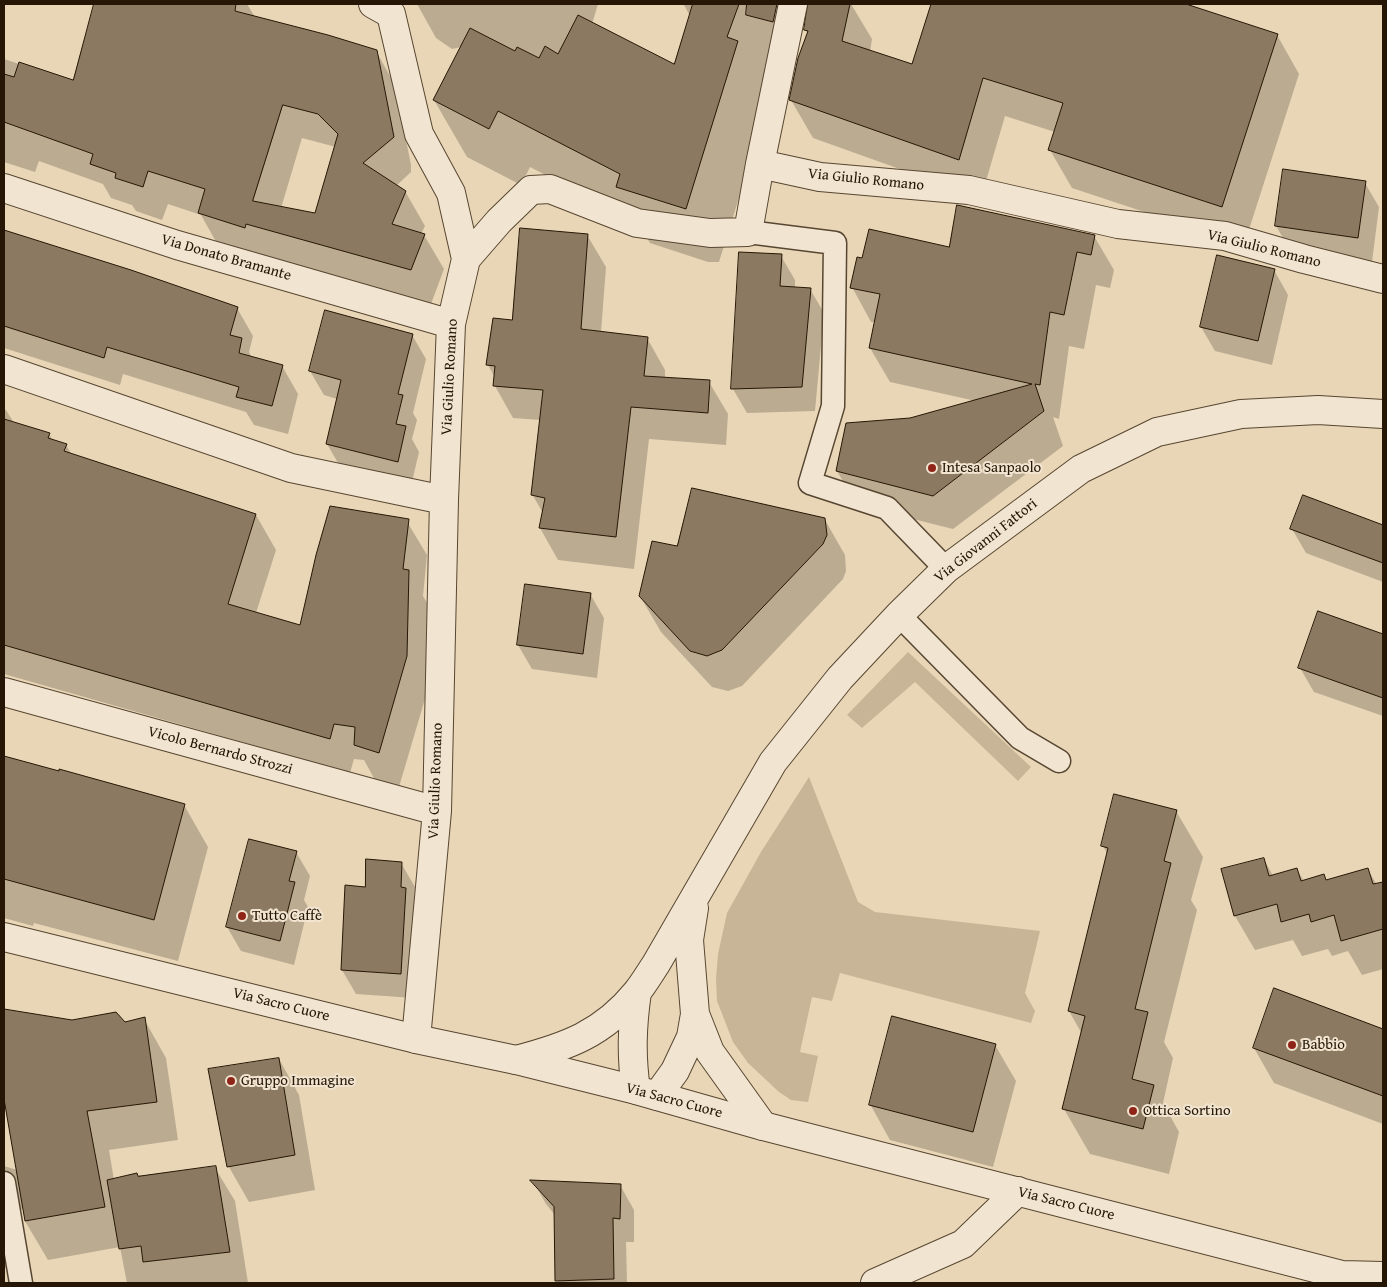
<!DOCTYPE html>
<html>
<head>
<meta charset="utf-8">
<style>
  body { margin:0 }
  #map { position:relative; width:1387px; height:1287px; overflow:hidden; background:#e9d6b6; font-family:"Gentium Book Plus",serif }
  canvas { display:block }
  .frame { position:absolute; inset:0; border:5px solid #261605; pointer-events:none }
</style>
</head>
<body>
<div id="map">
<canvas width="1387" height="1287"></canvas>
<div class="frame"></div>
</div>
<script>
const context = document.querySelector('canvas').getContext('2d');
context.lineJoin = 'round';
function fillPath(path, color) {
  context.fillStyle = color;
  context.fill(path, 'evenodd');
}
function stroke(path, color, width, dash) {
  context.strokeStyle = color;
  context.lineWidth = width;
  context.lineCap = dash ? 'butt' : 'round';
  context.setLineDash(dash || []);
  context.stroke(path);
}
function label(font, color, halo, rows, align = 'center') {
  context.font = font + ' "Gentium Book Plus",serif';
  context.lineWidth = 4;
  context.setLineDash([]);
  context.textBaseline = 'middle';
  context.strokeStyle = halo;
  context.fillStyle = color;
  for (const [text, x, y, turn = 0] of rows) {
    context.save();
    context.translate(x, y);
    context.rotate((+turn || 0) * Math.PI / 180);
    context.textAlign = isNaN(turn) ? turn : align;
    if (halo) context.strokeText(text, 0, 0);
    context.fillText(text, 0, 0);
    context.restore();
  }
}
const green = new Path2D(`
  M 908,652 L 1031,767 L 1018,781 L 915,682 L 862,728 L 847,715 Z
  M 809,777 L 858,902 L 875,912 L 1040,931 L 1025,993 L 1035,1011 L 1031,1023 L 840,973 L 832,1001 L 812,997 L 800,1052 L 818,1056 L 808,1102 L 791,1100 L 779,1092 L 748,1063 L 733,1042 L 717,1001 L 716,979 L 718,954 L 727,913 L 761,852 Z`);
const shadow = new Path2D(`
  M 95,4 L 247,4 L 255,17 L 376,51 L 395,85 L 411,165 L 411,172 L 396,186 L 405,191 L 425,226 L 421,234 L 424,235 L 444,269 L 431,304 L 265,258 L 219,247 L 201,215 L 168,204 L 162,220 L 136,211 L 132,205 L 111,198 L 103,184 L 39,161 L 35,172 L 4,162 L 4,59 L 74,82 ZM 302,138 L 336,147 L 316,215 L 281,208 Z
  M 417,4 L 598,4 L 592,24 L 675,66 L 690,16 L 684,5 L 679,4 L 792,4 L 762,84 L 770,98 L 719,262 L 708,262 L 650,243 L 637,222 L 530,167 L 521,185 L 467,157 L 434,100 L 461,47 L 452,49 L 436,38 Z
  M 809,4 L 851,4 L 872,39 L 870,52 L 912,66 L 933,4 L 1182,4 L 1277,35 L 1299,74 L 1244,245 L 1072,188 L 1050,150 L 1055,132 L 1005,116 L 981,198 L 813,138 L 791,100 L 808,34 L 805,29 Z
  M 1365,183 L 1379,207 L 1372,262 L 1290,250 L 1276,226 Z
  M 4,231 L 131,271 L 237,308 L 253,336 L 249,352 L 252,358 L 282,366 L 298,394 L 288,434 L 254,425 L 246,412 L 123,374 L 120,385 L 4,348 Z
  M 587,235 L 606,267 L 601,332 L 647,338 L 665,370 L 665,379 L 709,382 L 728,414 L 726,445 L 649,439 L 634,569 L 558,560 L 540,528 L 543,513 L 532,494 L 541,420 L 513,418 L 495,386 L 495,378 L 488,365 L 513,322 Z
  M 1094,236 L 1114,270 L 1110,288 L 1096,285 L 1084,349 L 1069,346 L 1059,419 L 1053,417 L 1063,446 L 953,529 L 857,505 L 837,471 L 910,420 L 976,401 L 890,382 L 870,348 L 876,322 L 871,322 L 852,287 L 950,248 Z
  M 781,256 L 795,280 L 795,288 L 810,289 L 824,313 L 815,411 L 747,413 L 733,389 Z
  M 1274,270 L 1288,295 L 1272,365 L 1215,351 L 1201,327 Z
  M 412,335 L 426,359 L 413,413 L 417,420 L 412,439 L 419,452 L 411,486 L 341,468 L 327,444 L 337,399 L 324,395 L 310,371 Z
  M 4,409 L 6,410 L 14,423 L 49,434 L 53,441 L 66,445 L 72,455 L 256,515 L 276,550 L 256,613 L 301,626 L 406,520 L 427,555 L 423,596 L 429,606 L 427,692 L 399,787 L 375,780 L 364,760 L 354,759 L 350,773 L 4,674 Z
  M 1304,497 L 1383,526 L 1383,582 L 1306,553 L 1292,529 Z
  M 825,520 L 845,555 L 846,571 L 843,579 L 742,686 L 728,691 L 712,687 L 661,632 L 640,596 L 678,548 Z
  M 590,594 L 604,618 L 597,678 L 532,669 L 518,645 Z
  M 1319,613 L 1383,636 L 1383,716 L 1314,692 L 1300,668 Z
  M 4,757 L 184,805 L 208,847 L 178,961 L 34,923 L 33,926 L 4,918 Z
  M 1176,811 L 1203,857 L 1191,900 L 1197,910 L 1164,1042 L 1173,1058 L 1163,1103 L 1179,1132 L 1169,1174 L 1090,1154 L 1064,1109 L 1082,1034 L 1069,1011 L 1108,855 L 1103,846 Z
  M 296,852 L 310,876 L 304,900 L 308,907 L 294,965 L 241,951 L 227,927 Z
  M 1264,859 L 1273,876 L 1297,870 L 1304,881 L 1326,881 L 1368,870 L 1377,885 L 1383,883 L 1383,969 L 1362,975 L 1348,951 L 1332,956 L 1328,949 L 1302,956 L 1293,940 L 1255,950 L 1235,916 Z
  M 401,863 L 415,887 L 414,905 L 419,913 L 414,998 L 356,994 L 342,970 L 366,888 Z
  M 1275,990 L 1383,1030 L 1383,1124 L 1274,1083 L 1254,1048 Z
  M 4,1010 L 72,1021 L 124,1023 L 144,1019 L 166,1058 L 178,1140 L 109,1150 L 114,1180 L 215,1168 L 235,1201 L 248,1283 L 127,1283 L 120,1247 L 48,1260 L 25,1221 L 23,1209 L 18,1211 L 20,1265 L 4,1268 L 4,1166 L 17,1170 L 4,1091 Z
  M 995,1045 L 1016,1081 L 993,1167 L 890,1140 L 870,1104 Z
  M 279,1059 L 299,1095 L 315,1190 L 249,1202 L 229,1167 L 210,1070 Z
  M 533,1181 L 620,1185 L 634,1210 L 634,1242 L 626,1242 L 627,1283 L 559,1283 L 557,1280 L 555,1215 L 546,1204 Z`);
const building = new Path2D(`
  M 94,4 L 236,4 L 235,11 L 328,35 L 377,50 L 394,137 L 363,163 L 406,191 L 392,224 L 425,234 L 411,270 L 246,224 L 245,228 L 198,213 L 205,189 L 148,171 L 143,187 L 115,178 L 116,173 L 90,164 L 93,154 L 4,122 L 4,74 L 14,77 L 19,62 L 73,80 ZM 283,105 L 318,114 L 338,134 L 315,213 L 253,201 Z
  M 693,4 L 739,4 L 727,37 L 738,41 L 686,209 L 616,187 L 620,174 L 498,111 L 489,129 L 433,100 L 470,28 L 515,51 L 517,47 L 539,58 L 545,46 L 558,54 L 578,15 L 674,64 Z
  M 747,4 L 777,4 L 773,22 L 746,15 Z
  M 808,4 L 850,4 L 842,41 L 912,64 L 931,4 L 1186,4 L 1278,34 L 1222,207 L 1048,150 L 1063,103 L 983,78 L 959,160 L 789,100 L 798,58 L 808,31 L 804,30 Z
  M 1283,169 L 1366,181 L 1358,238 L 1275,226 Z
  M 957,205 L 1095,235 L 1091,255 L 1077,252 L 1064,315 L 1050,312 L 1040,385 L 1035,384 L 1044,411 L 933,496 L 836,471 L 846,423 L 910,418 L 1032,384 L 869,348 L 880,294 L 850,288 L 857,257 L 862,258 L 869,229 L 949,247 Z
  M 520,228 L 588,234 L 581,329 L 648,337 L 644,376 L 710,380 L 708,413 L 631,407 L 616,537 L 539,528 L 545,498 L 531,495 L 543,390 L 493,386 L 495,366 L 486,365 L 493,318 L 512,320 Z
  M 4,230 L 131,270 L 238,307 L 230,335 L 242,338 L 239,353 L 283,365 L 272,406 L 236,397 L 239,387 L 107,347 L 104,358 L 4,326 Z
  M 739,252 L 782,254 L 780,286 L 811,288 L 802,387 L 731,389 Z
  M 1217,255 L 1275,269 L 1258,341 L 1200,327 Z
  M 325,310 L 413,334 L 398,394 L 403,395 L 396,424 L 406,426 L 398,462 L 326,444 L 341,380 L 309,371 Z
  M 4,419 L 50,433 L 48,438 L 67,444 L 64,451 L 256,514 L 228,604 L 300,625 L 316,555 L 330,506 L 409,519 L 403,569 L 409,570 L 407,656 L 379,753 L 354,745 L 355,727 L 334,724 L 330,739 L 4,645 Z
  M 692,488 L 825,518 L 827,535 L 823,544 L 722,650 L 707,656 L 690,651 L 639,596 L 652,541 L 677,546 Z
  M 1303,495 L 1383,525 L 1383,563 L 1290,529 Z
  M 525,584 L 591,593 L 583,654 L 517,645 Z
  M 1318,611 L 1383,634 L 1383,698 L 1298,668 Z
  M 4,756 L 59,771 L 59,769 L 185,804 L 154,920 L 4,879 Z
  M 1114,794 L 1177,810 L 1164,861 L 1171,863 L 1135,1009 L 1148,1012 L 1132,1079 L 1154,1085 L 1143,1129 L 1062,1109 L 1085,1016 L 1068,1011 L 1108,848 L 1101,846 Z
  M 249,839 L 297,851 L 289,881 L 295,882 L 280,941 L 226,927 Z
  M 1264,858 L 1269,876 L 1297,868 L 1301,881 L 1324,874 L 1326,880 L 1368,868 L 1373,884 L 1383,882 L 1383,929 L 1341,941 L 1334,915 L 1311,922 L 1309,914 L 1281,922 L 1277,904 L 1234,916 L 1221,869 Z
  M 366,859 L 402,862 L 401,887 L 406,888 L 401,974 L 341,970 L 345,885 L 365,887 Z
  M 1274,988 L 1383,1029 L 1383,1096 L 1253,1048 Z
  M 4,1009 L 72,1020 L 116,1012 L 125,1022 L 145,1017 L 157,1102 L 87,1111 L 105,1207 L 25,1221 L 4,1099 Z
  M 892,1016 L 996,1044 L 973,1132 L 869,1105 Z
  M 279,1058 L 295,1155 L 227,1167 L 208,1069 Z
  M 216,1166 L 230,1252 L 143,1262 L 141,1246 L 119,1249 L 107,1180 L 137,1173 L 138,1176 Z
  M 530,1180 L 621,1184 L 620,1219 L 613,1218 L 614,1279 L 555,1281 L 554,1207 Z`);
const service = new Path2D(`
  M 748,232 L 835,243 L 833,406 L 810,483 L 887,508 L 946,569
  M 899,615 L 1020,738 L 1059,761
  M 4,1183 L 21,1283`);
const minor = new Path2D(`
  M 373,4 L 391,14 L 419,134 L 451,193 L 466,259
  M 760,164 L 793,4
  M 4,188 L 177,245 L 451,324
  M 4,369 L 291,468 L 444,500
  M 4,692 L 437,811
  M 694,908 L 689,940 L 695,1014 L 710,1052 L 763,1126
  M 416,1039 L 437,811 L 444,500 L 451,324 L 466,259 L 499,221 L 531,190 L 550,189 L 637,223 L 710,233 L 748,232 L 760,164 L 820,177 L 969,190 L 1118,224 L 1225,236 L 1304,259 L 1383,279
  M 516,1060 C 566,1047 603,1034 637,992 C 644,983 650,973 656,964 L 773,762 L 840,678 L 899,615 L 946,569 L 1081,469 L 1157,432 L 1241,414 L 1318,410 L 1383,414
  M 636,1090 C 631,1055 632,1027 637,992
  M 657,1096 L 675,1071 L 691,1037 L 695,1014
  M 875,1283 L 963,1244 L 1018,1191`);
const tertiary = new Path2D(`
  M 4,937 L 416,1039 L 516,1060 L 636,1090 L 763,1126 L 1342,1275 L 1383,1276`);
const markers = [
  [932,468,5,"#8f2418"],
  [242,916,5,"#8f2418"],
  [1292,1045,5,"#8f2418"],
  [231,1081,5,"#8f2418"],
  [1133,1111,5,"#8f2418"]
];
const streetNames = [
  ["Via Giulio Romano",866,180,6],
  ["Via Giulio Romano",1264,249,14],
  ["Via Donato Bramante",226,258,16],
  ["Via Giulio Romano",450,377,-87],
  ["Via Giovanni Fattori",986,541,-38],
  ["Vicolo Bernardo Strozzi",220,751,15],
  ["Via Giulio Romano",436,781,-88],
  ["Via Sacro Cuore",281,1005,14],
  ["Via Sacro Cuore",674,1101,15],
  ["Via Sacro Cuore",1066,1204,14]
];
const poiNames = [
  ["Intesa Sanpaolo",942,468],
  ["Tutto Caffè",252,916],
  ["Babbio",1302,1045],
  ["Gruppo Immagine",241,1081],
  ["Ottica Sortino",1143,1111]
];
fillPath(green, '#c8b598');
fillPath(shadow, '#0003');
fillPath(building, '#8b7a61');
stroke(building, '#261605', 1);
stroke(service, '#574631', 25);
stroke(minor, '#574631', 30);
stroke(tertiary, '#574631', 30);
stroke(service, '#f1e4d0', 22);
stroke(minor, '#f1e4d0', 28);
stroke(tertiary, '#f1e4d0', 28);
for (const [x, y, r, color] of markers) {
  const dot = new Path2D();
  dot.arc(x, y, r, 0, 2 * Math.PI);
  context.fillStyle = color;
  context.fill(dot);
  stroke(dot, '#f1e4d0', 2);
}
label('15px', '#261605', '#f1e4d0', streetNames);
label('15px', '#261605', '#f1e4d0', poiNames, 'left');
</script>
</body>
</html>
